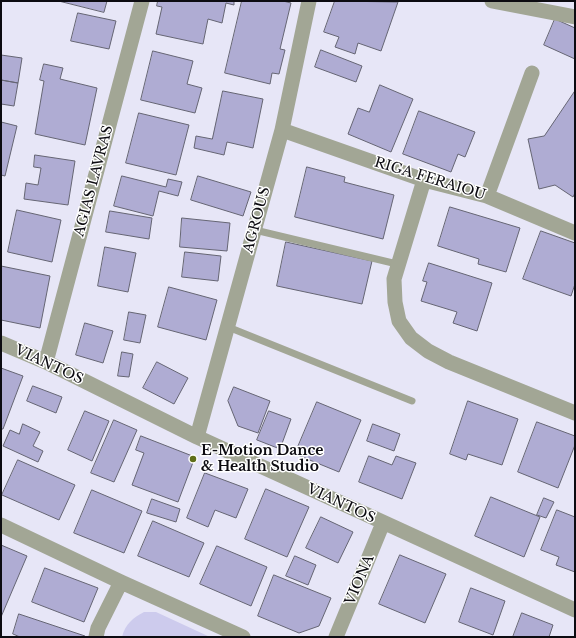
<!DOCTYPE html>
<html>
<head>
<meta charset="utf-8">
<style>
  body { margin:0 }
  #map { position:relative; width:576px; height:638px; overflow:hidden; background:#e7e6f7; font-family:"Libre Baskerville",serif }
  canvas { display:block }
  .frame { position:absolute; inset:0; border:2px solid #0c0b11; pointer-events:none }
</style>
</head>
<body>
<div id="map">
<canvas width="576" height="638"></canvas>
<div class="frame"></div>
</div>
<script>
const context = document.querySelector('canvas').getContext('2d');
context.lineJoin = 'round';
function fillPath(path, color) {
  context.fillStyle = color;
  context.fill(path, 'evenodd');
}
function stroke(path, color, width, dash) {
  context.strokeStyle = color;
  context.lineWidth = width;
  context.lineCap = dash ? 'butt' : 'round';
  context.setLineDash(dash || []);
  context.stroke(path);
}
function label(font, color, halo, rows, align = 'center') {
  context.font = font + ' "Libre Baskerville",serif';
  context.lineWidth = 3;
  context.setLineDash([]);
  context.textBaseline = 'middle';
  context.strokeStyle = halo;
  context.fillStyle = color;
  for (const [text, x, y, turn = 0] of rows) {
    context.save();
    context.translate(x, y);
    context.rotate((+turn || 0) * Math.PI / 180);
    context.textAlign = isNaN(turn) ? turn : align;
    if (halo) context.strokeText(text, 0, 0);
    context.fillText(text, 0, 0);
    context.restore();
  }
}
const green = new Path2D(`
  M 144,612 L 156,612 L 210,637 L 122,637 C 125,624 133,618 144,612 Z`);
const building = new Path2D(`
  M 59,1 L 107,1 L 104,12 Z
  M 158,1 L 234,1 L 234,5 L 226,3 L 222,23 L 208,19 L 203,44 L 156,34 L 162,7 L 157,6 Z
  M 242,1 L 283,1 L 291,3 L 280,49 L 285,50 L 279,74 L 272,73 L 270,84 L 225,73 Z
  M 335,1 L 398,2 L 381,51 L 358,43 L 355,54 L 335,47 L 339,37 L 324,32 Z
  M 78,13 L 116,21 L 109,49 L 71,41 Z
  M 555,19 L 575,28 L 575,59 L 544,45 Z
  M 321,50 L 362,66 L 356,82 L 315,67 Z
  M 153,51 L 193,61 L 187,84 L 202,88 L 195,113 L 141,100 Z
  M 1,55 L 22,58 L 18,83 L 1,80 Z
  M 44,64 L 63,68 L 60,79 L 97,88 L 85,145 L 35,134 L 44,81 L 40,80 Z
  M 1,80 L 18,83 L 14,106 L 1,104 Z
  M 380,85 L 413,99 L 391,152 L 348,134 L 358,108 L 369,112 Z
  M 223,91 L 263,99 L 253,148 L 227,142 L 224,155 L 194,148 L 196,136 L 212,139 Z
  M 575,91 L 575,193 L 573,197 L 555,185 L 539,189 L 528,139 L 544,136 Z
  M 419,111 L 475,132 L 465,157 L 458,154 L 451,172 L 403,154 Z
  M 139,113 L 189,125 L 176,175 L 126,163 Z
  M 1,122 L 17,126 L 5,176 L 1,175 Z
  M 35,155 L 75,161 L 68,205 L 24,199 L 26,183 L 38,185 L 41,168 L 34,167 Z
  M 307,167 L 345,177 L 344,182 L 394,195 L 383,239 L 295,217 Z
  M 122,176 L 166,187 L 168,179 L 182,182 L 178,196 L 159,191 L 153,216 L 114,206 Z
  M 198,176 L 251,192 L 243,216 L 191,200 Z
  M 450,207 L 520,228 L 506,272 L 478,264 L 479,259 L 438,246 Z
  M 17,210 L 61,220 L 52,262 L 8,252 Z
  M 110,211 L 152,218 L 149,239 L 106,232 Z
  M 182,218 L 230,223 L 227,251 L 180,247 Z
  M 541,231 L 575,243 L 575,284 L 571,296 L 523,279 Z
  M 286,242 L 372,261 L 362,304 L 277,286 Z
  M 105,247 L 136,253 L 128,292 L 98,286 Z
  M 185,252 L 221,256 L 218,281 L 182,277 Z
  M 429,263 L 492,283 L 477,331 L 453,323 L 457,312 L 421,301 L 427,282 L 423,281 Z
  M 1,266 L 50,276 L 40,328 L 1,320 Z
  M 169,287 L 217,300 L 206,340 L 158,327 Z
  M 129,312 L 146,315 L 140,343 L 124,340 Z
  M 85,323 L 113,331 L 103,363 L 76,355 Z
  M 122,352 L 133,354 L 129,377 L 118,376 Z
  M 157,362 L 188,378 L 174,404 L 143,388 Z
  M 1,368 L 23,376 L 3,429 L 1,429 Z
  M 33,386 L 62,397 L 56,413 L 27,401 Z
  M 234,387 L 270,401 L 258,433 L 238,426 L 228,401 Z
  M 468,401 L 518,419 L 502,465 L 468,454 L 466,460 L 450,454 Z
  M 317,402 L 361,420 L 339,472 L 295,454 Z
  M 85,411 L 109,421 L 92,461 L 68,450 Z
  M 269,411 L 291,419 L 280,449 L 257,440 Z
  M 114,420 L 137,430 L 114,482 L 91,473 Z
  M 537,422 L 575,436 L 575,445 L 558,488 L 518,472 Z
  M 23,424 L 40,432 L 33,446 L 43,451 L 38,462 L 3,446 L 10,430 L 19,434 Z
  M 373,424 L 400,434 L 394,451 L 367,441 Z
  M 141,436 L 195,457 L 178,502 L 132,485 L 144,453 L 136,450 Z
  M 369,456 L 392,465 L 396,456 L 416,463 L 402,499 L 359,482 Z
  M 18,460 L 75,485 L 59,520 L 2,495 Z
  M 205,473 L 248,489 L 236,518 L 215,510 L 208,527 L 187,518 Z
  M 266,489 L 309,507 L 287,557 L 245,539 Z
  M 92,490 L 142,511 L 124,553 L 74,533 Z
  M 491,497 L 540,517 L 524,557 L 475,536 Z
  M 544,498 L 554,502 L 546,518 L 537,515 Z
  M 152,499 L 180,509 L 176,522 L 147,513 Z
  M 557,510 L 575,517 L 575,572 L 556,565 L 559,557 L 541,550 Z
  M 321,517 L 353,532 L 338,563 L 306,548 Z
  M 153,521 L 204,543 L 189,577 L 138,556 Z
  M 1,545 L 27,556 L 1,617 Z
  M 217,546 L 267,567 L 251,606 L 200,584 Z
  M 400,555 L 446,574 L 425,623 L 379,604 Z
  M 295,556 L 316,565 L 308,585 L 286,576 Z
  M 45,568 L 98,588 L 84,622 L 32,602 Z
  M 274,575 L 331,598 L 319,626 L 299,633 L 258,616 Z
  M 471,588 L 505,601 L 493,635 L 459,622 Z
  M 522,613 L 553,625 L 549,637 L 513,637 Z
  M 19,614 L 85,636 L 84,637 L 20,637 L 13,634 Z`);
const service = new Path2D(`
  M 255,230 L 397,264
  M 228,327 L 412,401`);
const minor = new Path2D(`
  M 492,1 L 575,17
  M 282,130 L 424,180 L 487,196 L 575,233
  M 424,180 L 394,279 L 395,302 L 399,321 L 411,338 L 428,351 L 449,362 L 575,413
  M 487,196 L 532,73
  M 1,343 L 46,362 L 197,437 L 575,610
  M 46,362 L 142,1
  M 197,437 L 282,130 L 309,1
  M 1,525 L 121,582 L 243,637
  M 96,637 L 98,628 L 121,582
  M 336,637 L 383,523`);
const markers = [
  [193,459,4,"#5f6e1a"]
];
const streetNames = [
  ["RIGA FERAIOU",430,179,17],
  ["AGIAS LAVRAS",94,181,-75],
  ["AGROUS",257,220,-75],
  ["VIANTOS",49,365,25],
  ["VIANTOS",341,504,25],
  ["VIONA",360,580,-67]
];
const poiNames = [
  ["E-Motion Dance",201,451],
  ["& Health Studio",201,467]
];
fillPath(green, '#cdcbed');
fillPath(building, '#afacd3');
stroke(building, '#656573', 1);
stroke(service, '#a2a695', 7);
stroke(minor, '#a2a695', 15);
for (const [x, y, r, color] of markers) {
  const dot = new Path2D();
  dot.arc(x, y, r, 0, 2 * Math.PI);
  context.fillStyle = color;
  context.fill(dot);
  stroke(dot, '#fff', 1.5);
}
label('14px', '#0c0b11', '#fff', streetNames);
label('bold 14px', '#0c0b11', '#fff', poiNames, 'left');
</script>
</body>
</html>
